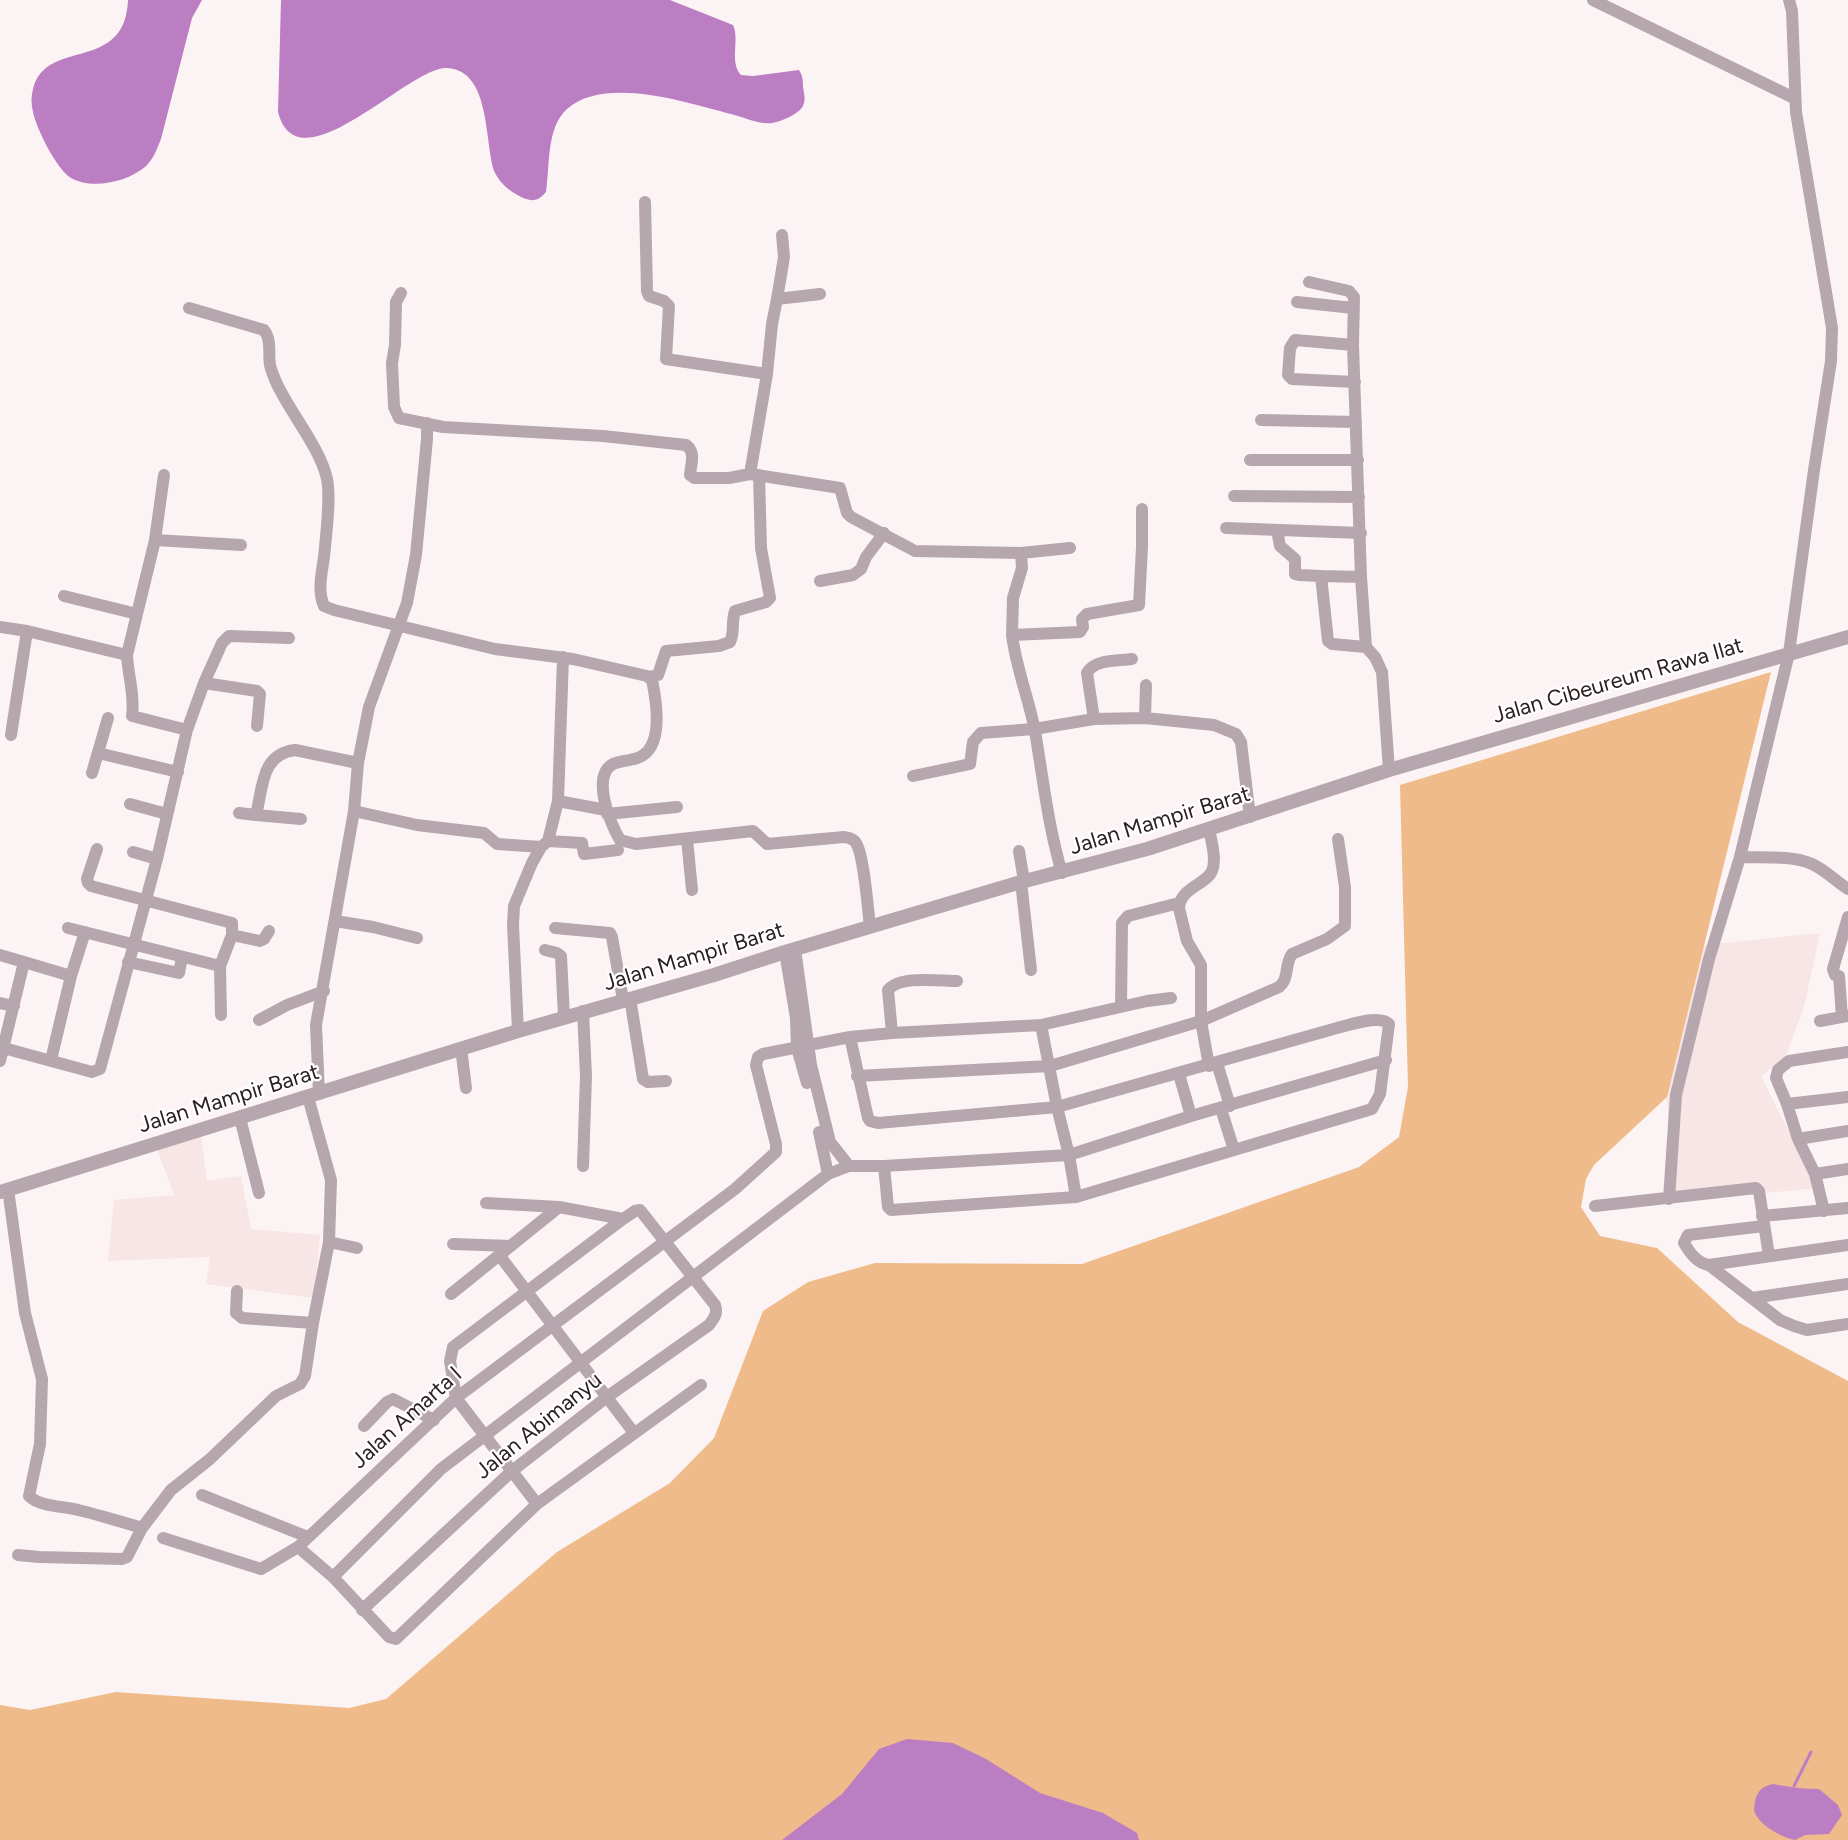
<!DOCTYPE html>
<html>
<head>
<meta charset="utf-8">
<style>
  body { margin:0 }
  canvas { display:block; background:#fcf4f4 }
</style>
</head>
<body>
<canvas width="1848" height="1840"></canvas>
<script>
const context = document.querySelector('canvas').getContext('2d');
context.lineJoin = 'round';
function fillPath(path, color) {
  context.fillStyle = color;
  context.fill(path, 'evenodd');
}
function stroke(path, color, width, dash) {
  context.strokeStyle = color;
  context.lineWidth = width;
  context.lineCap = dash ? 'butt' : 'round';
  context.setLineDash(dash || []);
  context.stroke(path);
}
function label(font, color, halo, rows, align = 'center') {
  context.font = font + ' Figtree,sans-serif';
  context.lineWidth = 4.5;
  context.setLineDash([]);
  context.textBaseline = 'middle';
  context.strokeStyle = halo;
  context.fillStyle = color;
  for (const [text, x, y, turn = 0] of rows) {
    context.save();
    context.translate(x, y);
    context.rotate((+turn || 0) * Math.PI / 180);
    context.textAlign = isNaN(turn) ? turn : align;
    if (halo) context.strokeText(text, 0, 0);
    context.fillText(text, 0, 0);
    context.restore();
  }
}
const built = new Path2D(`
  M 1820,933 L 1804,1007 L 1785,1058 L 1761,1076 L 1817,1188 L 1673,1202 L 1667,1097 L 1704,945 Z
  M 201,1135 L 207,1181 L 241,1176 L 251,1229 L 320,1235 L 314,1298 L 206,1284 L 210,1257 L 108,1261 L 114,1200 L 174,1195 L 157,1149 Z`);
const green = new Path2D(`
  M 1771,672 L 1667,1097 L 1594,1165 L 1586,1179 L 1581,1207 L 1600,1236 L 1657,1248 L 1738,1322 L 1848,1381 L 1848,1840 L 0,1840 L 0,1705 L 30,1710 L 116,1692 L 349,1708 L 386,1699 L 557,1552 L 670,1483 L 714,1438 L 763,1311 L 808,1282 L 875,1263 L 1082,1264 L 1359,1167 L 1399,1137 L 1408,1087 L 1400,785 Z`);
const water = new Path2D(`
  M 128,0 L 202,0 L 192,18 L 161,139 C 157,149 153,160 145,167 C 127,182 92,190 71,178 C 57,170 36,128 33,112 C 31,104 31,96 33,89 C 46,37 125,74 128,0 Z
  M 281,0 L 670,0 L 733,25 C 740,40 729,62 741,75 L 753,76 L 799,70 C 803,76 803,81 803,87 C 804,93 806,100 803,106 C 799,114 780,122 772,123 C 760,125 743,117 731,114 C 688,103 605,75 567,109 C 546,128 550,166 546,192 C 540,199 535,202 526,199 C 513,194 501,185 495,173 C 484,146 492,70 447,68 C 409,66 298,190 278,112 Z
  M 907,1739 L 953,1743 L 986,1759 L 1040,1793 L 1103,1813 L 1137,1833 L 1139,1840 L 782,1840 L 842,1794 L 879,1749 Z
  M 1773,1784 C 1789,1787 1803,1789 1819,1789 L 1838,1805 L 1842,1815 L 1829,1834 L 1805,1835 L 1795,1840 C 1781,1837 1760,1826 1754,1811 C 1755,1797 1757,1787 1773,1784 Z`);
const stream = new Path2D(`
  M 1794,1786 L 1811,1752`);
const minor = new Path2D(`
  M 1593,0 L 1794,98
  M 645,202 L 647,291 L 649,296 L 664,301 L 669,306 L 666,359 L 767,374
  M 1309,282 L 1349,291 L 1354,297 L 1353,345 L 1361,577 L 1366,647 L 1375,657 L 1382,672 L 1389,770
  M 401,293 L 396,302 L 395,345 L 392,363 L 394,407 L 399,418 L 443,427 L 603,436 L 686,445 C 696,452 691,464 690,475 L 694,478 L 729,478 L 750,474 L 840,488 L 847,513 L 851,517 L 915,551 L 1021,553 L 1070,548
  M 777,299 L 784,257 L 782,235
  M 1297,302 L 1353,308
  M 189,308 L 264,330 C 272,341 268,352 270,365 C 271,370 274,377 276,382 C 290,413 320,447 327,479 C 331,500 326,535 324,557 C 322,573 317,590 324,606 L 334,610 L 495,649 L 573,659 L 647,676 L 652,680 C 656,699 662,736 647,752 C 637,762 624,759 613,764 C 591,776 610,824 620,840 L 636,844 L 753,831 L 767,844 L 844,837 C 848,838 853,838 856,843 C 864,855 868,910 870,927
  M 1353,345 L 1295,340 L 1290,348 L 1288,375 L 1292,379 L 1355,382
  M 1261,420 L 1356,422
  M 1250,460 L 1358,460
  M 750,474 L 767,374 L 772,324 L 777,299 L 820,294
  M 1234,496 L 1359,497
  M 1226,528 L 1361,533
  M 1277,530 L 1280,546 L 1295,559 L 1295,574 L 1299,575 L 1321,576 L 1328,641 L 1332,644 L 1366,647
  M 155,540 L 241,545
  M 1321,576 L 1361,577
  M 820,581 L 853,575 L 861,569 L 866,557 L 884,533
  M 64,596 L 137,614
  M 0,627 L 27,631 L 127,655 L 155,540 L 164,475
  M 1012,635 L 1013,598 L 1022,568 L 1021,553
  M 127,655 C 128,676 135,695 132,716 L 187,730
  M 649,677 L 658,675 L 666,651 L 719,646 L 730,642 C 735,632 731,622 735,611 L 766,602 L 770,598 L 761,548 L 759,475
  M 204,683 L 257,691 L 260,694 L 257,726
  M 1145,718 L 1146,685
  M 1094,719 L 1087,673 C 1094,659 1118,661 1132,659
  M 11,735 L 27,631
  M 98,753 L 178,772
  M 92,773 L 108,718
  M 913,776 L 970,764 L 973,742 L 981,733 L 1034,729 L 1094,719 L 1145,718 L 1214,725 L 1236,734 L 1241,742 L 1250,817
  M 558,801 L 606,810
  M 130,804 L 167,814
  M 354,811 L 417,825 L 484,833 L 497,844 L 541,847
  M 239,813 L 256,815
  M 607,814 L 677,807
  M 301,819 L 256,815 C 263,787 261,754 295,750 L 358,763
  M 1209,828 C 1211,841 1217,859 1212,871 C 1207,884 1180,888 1179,908 L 1187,941 L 1201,965 L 1201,1021 L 1209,1066
  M 687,839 L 692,890
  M 548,841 L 582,843 L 584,854 L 618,850
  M 97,849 L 87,879 L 88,883 L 91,886 L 232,923 L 232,935 L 220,966 L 221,1015
  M 1019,851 L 1024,881
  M 133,852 L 157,859
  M 1740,857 C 1762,858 1791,855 1812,864 C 1825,870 1836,881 1848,889
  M 1062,873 C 1048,826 1043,778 1035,731 C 1029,699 1016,668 1012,635 L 1080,632 L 1083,627 L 1082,619 L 1087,614 L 1139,605 L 1142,547 L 1142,509
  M 1021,882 L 1031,970
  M 335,921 L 373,927 L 417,938
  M 68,928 L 220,966
  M 555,928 L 610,933 L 612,937 L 623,1000
  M 232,935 L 260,941 L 264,939 L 269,931
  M 795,949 L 811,1065 L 830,1142 L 849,1166
  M 545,950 L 557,953 L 561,956 L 564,1017
  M 785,952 L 796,1018 L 797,1048 L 807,1083
  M 0,955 L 24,962 L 0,1061
  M 24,962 L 71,976
  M 128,962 L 179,973 L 182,957
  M 630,998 L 643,1079 L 648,1082 L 666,1081
  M 0,1003 L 14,1006
  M 1121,1007 L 1122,923 L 1128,916 L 1179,903
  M 1842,1017 L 1839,976 L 1835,975 L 1833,969 L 1848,917
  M 259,1020 L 287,1005 L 324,991
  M 1820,1021 L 1848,1016
  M 1041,1025 L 1057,1107 L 1069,1155 L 1076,1197
  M 518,1031 L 513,925 L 514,906 L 532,863 L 541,847 L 548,841 L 558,801 L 563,657
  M 892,1033 L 888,990 C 900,975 939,981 957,981
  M 850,1037 L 868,1118 L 870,1121 L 878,1123 L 1057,1107 L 1337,1028 C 1350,1025 1380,1014 1389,1024 L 1380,1094 L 1372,1109 L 1076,1197 L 891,1210 L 888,1207 L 884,1166
  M 0,1047 L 92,1072 L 100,1069 L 157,859 L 187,730 L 204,683 L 222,643 L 229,636 L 289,638
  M 461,1048 L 466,1088
  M 51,1060 L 71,976 L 85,932
  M 1217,1063 L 1230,1106
  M 1179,1074 L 1191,1116
  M 857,1076 L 1050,1066 L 1201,1021 L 1279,987 C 1290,978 1284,965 1292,954 L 1327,939 L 1345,926 L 1345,887 L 1338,839
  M 319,1094 L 316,1025 L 354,811 L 358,763 L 369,707 L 407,603 L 416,555 L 427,439 L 427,423
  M 1787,1104 L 1848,1097
  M 1221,1109 L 1234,1150
  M 240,1118 L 259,1193
  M 819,1132 L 828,1174
  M 1798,1139 L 1848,1131
  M 583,1166 L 586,1076 L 583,1011
  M 1815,1174 L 1848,1169
  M 8,1189 L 25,1313 L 42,1379 L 40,1444 L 29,1496 C 40,1507 64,1506 78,1510 C 100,1515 121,1522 142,1528
  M 1669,1199 L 1676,1095 L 1709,959 L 1740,857 L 1789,653 L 1814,470 L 1831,361 L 1832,328 L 1796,112 L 1792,11 L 1789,0
  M 486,1203 L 559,1207 L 623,1219
  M 1595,1206 L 1756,1188 L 1759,1191 L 1769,1256
  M 1824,1211 L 1815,1174 L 1798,1139 L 1787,1104 L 1776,1078 L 1778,1070 L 1789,1061 L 1848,1052
  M 1762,1216 L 1848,1208
  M 1764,1226 L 1688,1235 L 1684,1243 C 1690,1253 1697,1263 1709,1265 L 1780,1320 L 1794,1326 L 1807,1330 L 1848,1324
  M 329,1242 L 357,1248
  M 453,1244 L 511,1246
  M 500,1256 L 634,1433
  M 1709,1265 L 1848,1245
  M 237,1291 L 236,1313 L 242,1318 L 313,1323
  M 451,1294 L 559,1207
  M 1752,1298 L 1848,1284
  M 364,1426 L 387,1402 L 393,1399 L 434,1420
  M 202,1495 L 308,1537
  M 163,1538 L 261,1569 L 298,1547 L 456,1398 L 735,1189 L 776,1152 L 776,1144 L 756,1065 L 758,1057 L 763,1054 L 850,1037 L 892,1033 L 1041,1025 L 1147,1001 L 1171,998
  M 298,1547 L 333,1577 L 389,1637 L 396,1639 L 537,1504 L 701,1385
  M 18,1555 L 39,1557 L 122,1559 L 127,1557 L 142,1528 L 171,1490 L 210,1459 L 276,1396 L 300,1384 L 305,1376 L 313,1323 L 329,1242 L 331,1180 L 308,1097
  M 333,1577 L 441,1469 L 828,1174 L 849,1166 L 884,1166 L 1069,1155 L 1191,1116 L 1386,1060
  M 362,1610 L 512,1471 L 607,1397 L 709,1325 C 714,1318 718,1314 715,1305 L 640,1210 L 635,1211 L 623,1219 L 453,1347 L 450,1361 L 456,1398 L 537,1504`);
const tertiary = new Path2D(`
  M 0,1192 L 518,1031 L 714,975 L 785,952 L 1021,882 L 1147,849 L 1389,770 L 1848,637`);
const streetNames = [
  ["Jalan Cibeureum Rawa Ilat",1618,681,-16],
  ["Jalan Mampir Barat",1160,821,-17],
  ["Jalan Mampir Barat",694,957,-17],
  ["Jalan Mampir Barat",229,1099,-17],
  ["Jalan Amarta I",407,1418,-42],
  ["Jalan Abimanyu",539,1426,-39]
];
fillPath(built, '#f8e5e6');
fillPath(green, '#f0bb8a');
fillPath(water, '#bc7ec2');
stroke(stream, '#bc7ec2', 3);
stroke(minor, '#b6a7ae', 12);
stroke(tertiary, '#b6a7ae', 14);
label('22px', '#2e2021', '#fff', streetNames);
</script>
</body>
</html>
